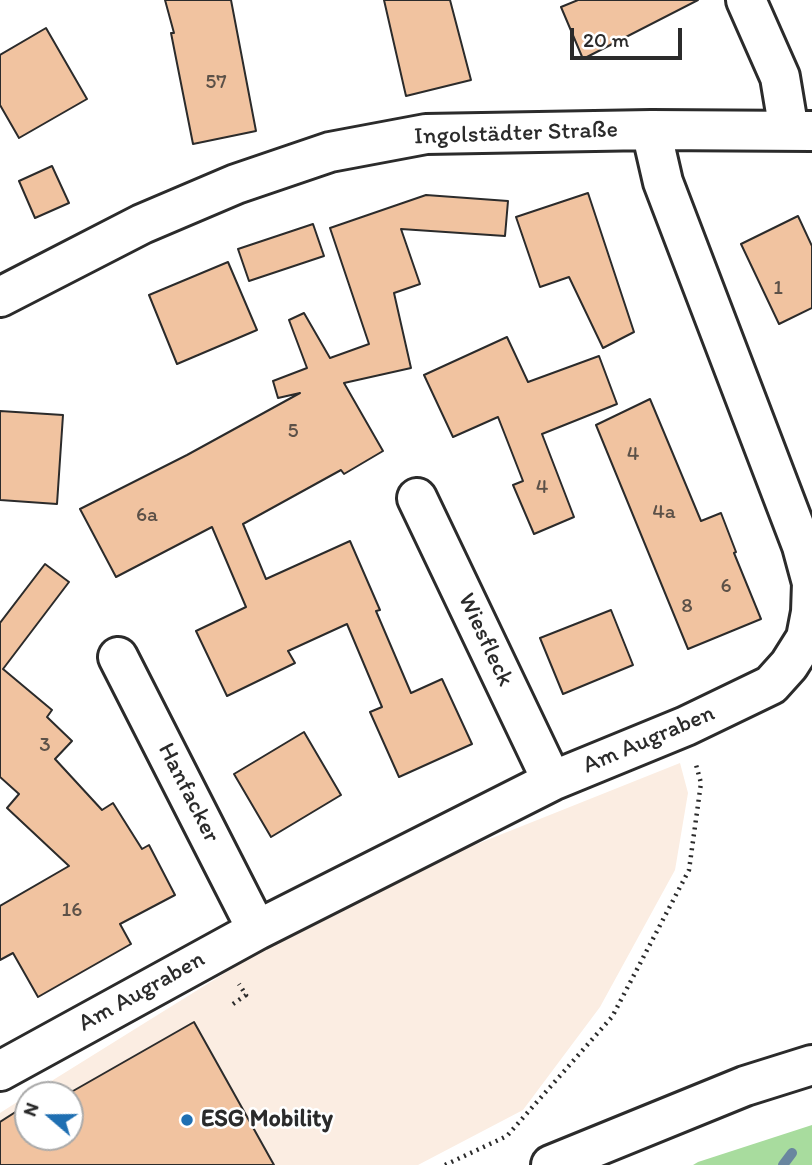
<!DOCTYPE html>
<html>
<head>
<meta charset="utf-8">
<style>
  body { margin:0 }
  #map { position:relative; width:812px; height:1165px; overflow:hidden; background:#fff; font-family:Itim,sans-serif }
  canvas { display:block }
  .north { position:absolute; left:14px; top:1081px; width:70px; height:70px; box-sizing:border-box; background:#fff; border:2px solid #aaa; border-radius:50%; rotate:290deg; font-size:19px; font-weight:700; line-height:28px; text-align:center; color:#2b2b2b }
  .north::after { content:''; display:block; margin:auto; width:24px; height:32px; background:#1f6fb2; clip-path:polygon(50% 0,100% 100%,50% 72%,0 100%) }
  .scale { position:absolute; left:570px; top:28px; width:112px; height:32px; box-sizing:border-box; border:4px solid #2b2b2b; border-top:0; padding-left:9px; font-size:21px; line-height:24px; white-space:nowrap; color:#2b2b2b; -webkit-text-stroke:5px #fff; paint-order:stroke }
</style>
</head>
<body>
<div id="map">
<canvas width="812" height="1165"></canvas>
<div class="north">N</div>
<div class="scale">20 m</div>
</div>
<script>
const context = document.querySelector('canvas').getContext('2d');
context.lineJoin = 'round';
function fillPath(path, color) {
  context.fillStyle = color;
  context.fill(path, 'evenodd');
}
function stroke(path, color, width, dash) {
  context.strokeStyle = color;
  context.lineWidth = width;
  context.lineCap = dash ? 'butt' : 'round';
  context.setLineDash(dash || []);
  context.stroke(path);
}
function label(font, color, halo, rows, align = 'center') {
  context.font = font + ' Itim,sans-serif';
  context.lineWidth = 5;
  context.setLineDash([]);
  context.textBaseline = 'middle';
  context.strokeStyle = halo;
  context.fillStyle = color;
  for (const [text, x, y, turn = 0] of rows) {
    context.save();
    context.translate(x, y);
    context.rotate((+turn || 0) * Math.PI / 180);
    context.textAlign = isNaN(turn) ? turn : align;
    if (halo) context.strokeText(text, 0, 0);
    context.fillText(text, 0, 0);
    context.restore();
  }
}
const built = new Path2D(`
  M 680,763 L 688,793 L 675,870 L 600,1007 L 523,1110 L 418,1165 L 0,1165 L 0,1113 L 28,1095 L 28,1137 L 70,1137 L 70,1095 L 29,1095 L 249,958 L 417,868 Z`);
const green = new Path2D(`
  M 812,1125 L 812,1165 L 693,1165 L 698,1162 Z`);
const stream = new Path2D(`
  M 783,1165 L 792,1153`);
const building = new Path2D(`
  M 165,0 L 231,0 L 256,131 L 193,144 L 171,33 L 174,33 Z
  M 384,0 L 450,0 L 471,80 L 406,96 Z
  M 578,0 L 698,0 L 583,59 L 561,7 Z
  M 46,28 L 87,99 L 19,138 L 0,105 L 0,55 Z
  M 52,166 L 69,203 L 35,218 L 19,181 Z
  M 588,193 L 634,332 L 603,348 L 569,277 L 540,287 L 516,217 Z
  M 426,195 L 508,201 L 505,236 L 401,229 L 420,284 L 394,293 L 411,368 L 344,383 L 383,451 L 344,474 L 341,470 L 243,524 L 266,579 L 350,541 L 380,610 L 376,611 L 411,693 L 442,679 L 472,744 L 399,777 L 370,712 L 382,707 L 347,624 L 288,651 L 295,663 L 227,696 L 196,631 L 246,607 L 212,527 L 116,577 L 80,509 L 187,455 L 300,393 L 278,398 L 273,381 L 307,368 L 289,320 L 304,313 L 330,358 L 369,344 L 330,228 Z
  M 798,216 L 812,246 L 812,308 L 779,324 L 741,244 Z
  M 313,224 L 324,256 L 249,281 L 238,249 Z
  M 228,262 L 257,330 L 177,364 L 149,295 Z
  M 507,337 L 528,382 L 599,356 L 617,404 L 542,434 L 574,517 L 534,534 L 513,485 L 523,481 L 498,417 L 453,437 L 424,375 Z
  M 650,399 L 701,521 L 721,513 L 736,552 L 734,553 L 761,619 L 688,649 L 596,425 Z
  M 0,411 L 63,415 L 57,504 L 0,500 Z
  M 45,564 L 69,582 L 3,669 L 52,710 L 47,717 L 72,741 L 55,759 L 102,810 L 113,803 L 142,849 L 149,845 L 175,895 L 120,924 L 131,944 L 38,997 L 13,953 L 0,960 L 0,906 L 69,866 L 7,808 L 19,794 L 0,777 L 0,623 Z
  M 611,610 L 633,665 L 563,694 L 540,638 Z
  M 304,732 L 341,795 L 271,837 L 234,774 Z
  M 194,1022 L 274,1165 L 0,1165 L 0,1122 L 28,1104 L 28,1137 L 70,1137 L 70,1095 L 66,1095 Z`);
const path = new Path2D(`
  M 233,1004 L 246,995 L 239,984
  M 445,1165 L 507,1136 L 612,1017 L 689,870 L 701,783 L 695,761`);
const minor = new Path2D(`
  M 746,0 L 780,77 L 789,131
  M 0,297 L 142,224 L 236,184 L 330,152 L 426,134 L 651,130 L 812,131
  M 417,498 L 552,781
  M 118,657 L 257,930
  M 0,1071 L 257,930 L 552,781 L 686,726 L 771,685 L 789,665 L 806,638 L 811,612 L 812,583 L 802,546 L 663,182 L 651,130`);
const tertiary = new Path2D(`
  M 551,1165 L 745,1086 L 812,1065`);
const markers = [
  [187,1120,7,"#1f6fb2"]
];
const numberNames = [
  ["57",216,83],
  ["1",778,289],
  ["5",293,432],
  ["4",633,455],
  ["4",542,488],
  ["4a",664,513],
  ["6a",147,516],
  ["6",726,587],
  ["8",687,607],
  ["3",45,746],
  ["16",72,911]
];
const streetNames = [
  ["Ingolstädter Straße",516,134,-2],
  ["Wiesfleck",485,640,65],
  ["Am Augraben",649,740,-23],
  ["Hanfacker",188,793,63],
  ["Am Augraben",142,992,-29]
];
const poiNames = [
  ["ESG Mobility",201,1120]
];
fillPath(built, '#fbede2');
fillPath(green, '#a8dc9e');
stroke(stream, '#69869f', 10);
fillPath(building, '#f1c3a0');
stroke(building, '#2b2b2b', 2);
stroke(minor, '#2b2b2b', 44);
stroke(tertiary, '#2b2b2b', 44);
stroke(path, '#2b2b2b', 4.5, [2, 5]);
stroke(minor, '#fff', 38);
stroke(tertiary, '#fff', 38);
for (const [x, y, r, color] of markers) {
  const dot = new Path2D();
  dot.arc(x, y, r, 0, 2 * Math.PI);
  context.fillStyle = color;
  context.fill(dot);
  stroke(dot, '#fff', 2.5);
}
label('21px', '#5c5148', null, numberNames);
label('24px', '#2b2b2b', '#fff', streetNames);
label('bold 24px', '#2b2b2b', '#fff', poiNames, 'left');
</script>
</body>
</html>
